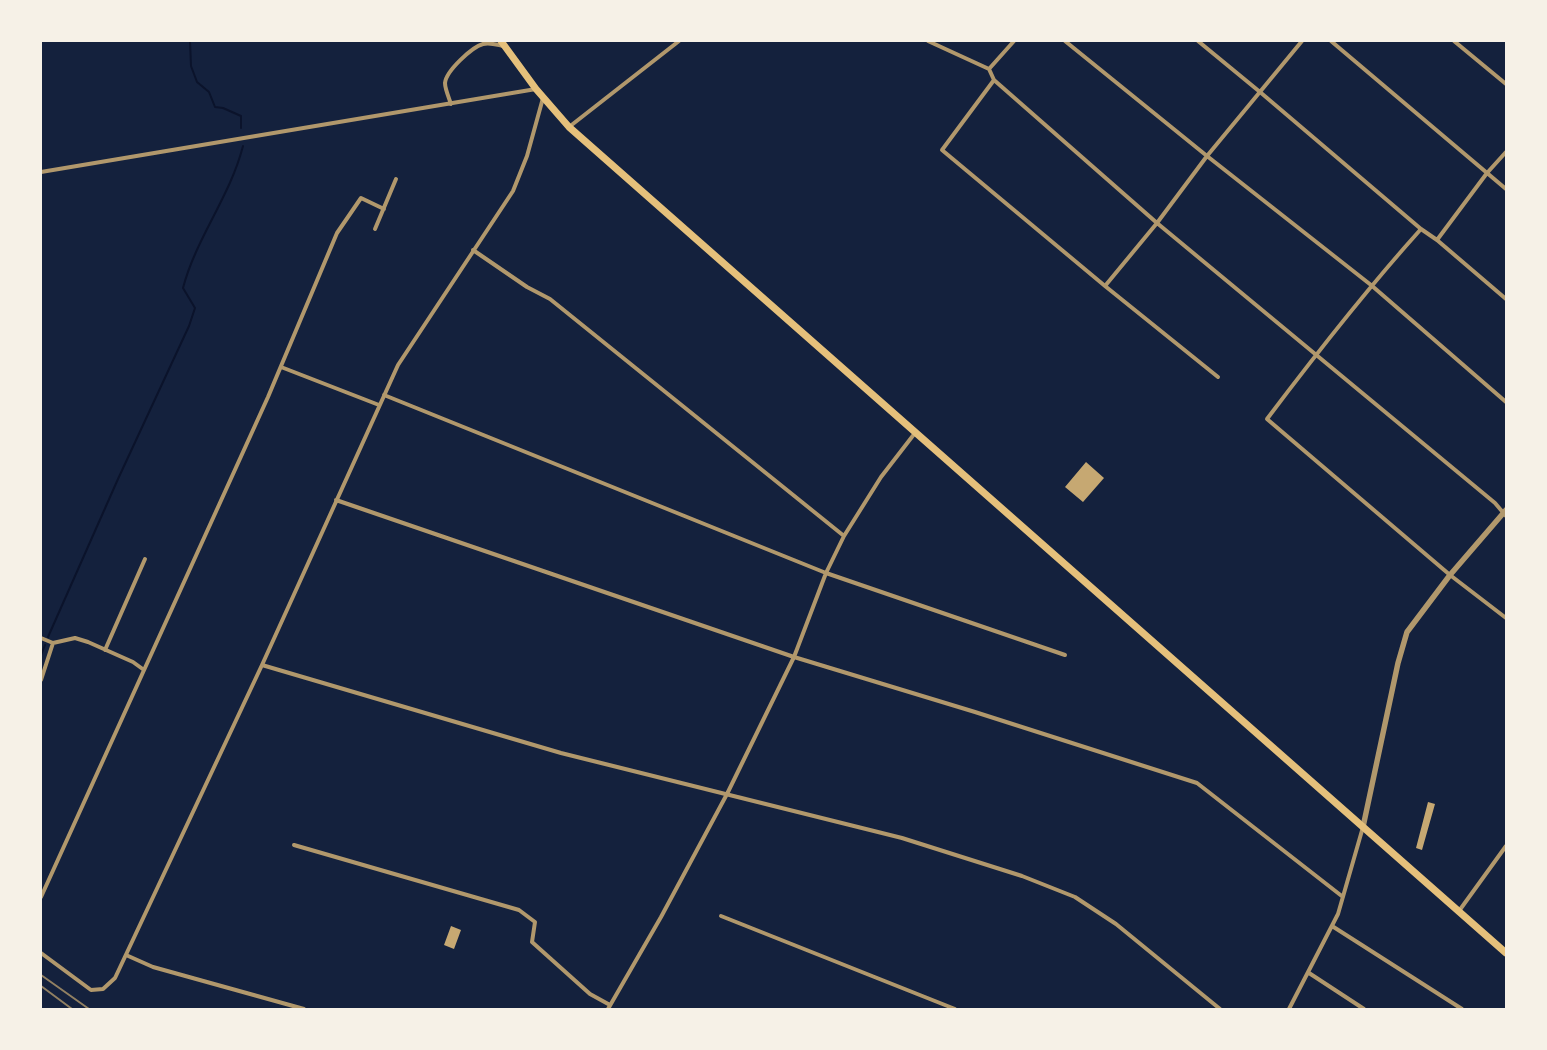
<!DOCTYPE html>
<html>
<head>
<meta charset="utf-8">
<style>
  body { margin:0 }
  #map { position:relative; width:1547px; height:1050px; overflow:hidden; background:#14213d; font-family:"Sofia Sans Condensed",sans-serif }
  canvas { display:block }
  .frame { position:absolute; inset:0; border:42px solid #f6f1e7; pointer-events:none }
</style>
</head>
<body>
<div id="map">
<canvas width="1547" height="1050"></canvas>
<div class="frame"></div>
</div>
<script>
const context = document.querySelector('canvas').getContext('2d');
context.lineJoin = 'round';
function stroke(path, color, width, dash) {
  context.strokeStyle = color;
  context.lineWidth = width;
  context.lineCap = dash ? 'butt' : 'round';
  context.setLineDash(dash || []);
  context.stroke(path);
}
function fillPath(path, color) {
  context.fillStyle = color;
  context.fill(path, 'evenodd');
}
const stream = new Path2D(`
  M 190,41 L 191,66 L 197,82 L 209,92 L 215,107 L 223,108 L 241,116 L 241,128
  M 48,637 L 118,479 L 189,326 L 195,308 L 183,288 C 196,238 230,197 243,146
  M 41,655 L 45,645`);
const building = new Path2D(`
  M 1086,462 L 1104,478 L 1083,502 L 1065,487 Z
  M 1428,802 L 1435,804 L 1422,850 L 1416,848 Z
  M 451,926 L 461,930 L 454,949 L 444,945 Z`);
const minor = new Path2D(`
  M 928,41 L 989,69
  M 1014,41 L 989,69 L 994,80 L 942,150 L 1105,286 L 1218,377
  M 1065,41 L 1207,156 L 1371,285 L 1506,402
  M 1198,41 L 1260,92 L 1421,229 L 1437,240 L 1506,299
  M 1331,41 L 1506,189
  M 1454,41 L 1506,84
  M 994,80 L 1157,223 L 1495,503 L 1506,516
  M 451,104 C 449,98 445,89 445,83 C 446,71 472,47 483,44 C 490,42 498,45 504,46
  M 569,127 L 679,41
  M 41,172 L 536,89
  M 375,229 L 396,179
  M 1421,229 C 1366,290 1316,354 1267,419 L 1450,575 L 1506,618
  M 1437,240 L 1487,173 L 1506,152
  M 473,250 L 527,287 L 550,299 L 844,536
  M 1105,286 L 1157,223 L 1207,156 L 1302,41
  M 281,367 L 379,405
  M 384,395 L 826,573 L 1065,655
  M 336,500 L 794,657 L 975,712 L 1197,783 L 1343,897
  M 41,638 L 53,643 L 75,638 L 88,642 L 133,662 L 144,670
  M 105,650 L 145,559
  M 262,665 L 561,753 L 902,838 L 1022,876 L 1075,897 L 1116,924 L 1220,1009
  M 41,680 L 53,643
  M 294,845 L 519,910 L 535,922 L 532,942 L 590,994 L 610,1005
  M 41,897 L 268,397 L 337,233 L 361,198 L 384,209
  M 1459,911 L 1506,846
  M 721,916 L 955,1009
  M 1332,926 L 1462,1009
  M 41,953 L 91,990 L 103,989 L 115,978 L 262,665 L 398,365 L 513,191 L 527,156 L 543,98
  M 126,955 L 153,967 L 304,1009
  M 1309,973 L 1364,1009
  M 608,1009 L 661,917 L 727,794 L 794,657 L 826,573 L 844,536 L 881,477 L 915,433
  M 1289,1009 L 1338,914 L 1363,827`);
const tertiary = new Path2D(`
  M 1363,827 L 1398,663 L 1407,632 L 1450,575 L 1506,510`);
const primary = new Path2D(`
  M 501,41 L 536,89 L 569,127 L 1506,953`);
const rail = new Path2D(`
  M 41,975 L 89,1009
  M 41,986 L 72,1009`);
stroke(stream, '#0b132b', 2);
fillPath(building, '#c6a872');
stroke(minor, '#b1986c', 4);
stroke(tertiary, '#b1986c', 5.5);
stroke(primary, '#e5c07b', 7);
stroke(rail, '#918062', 2);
</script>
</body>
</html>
